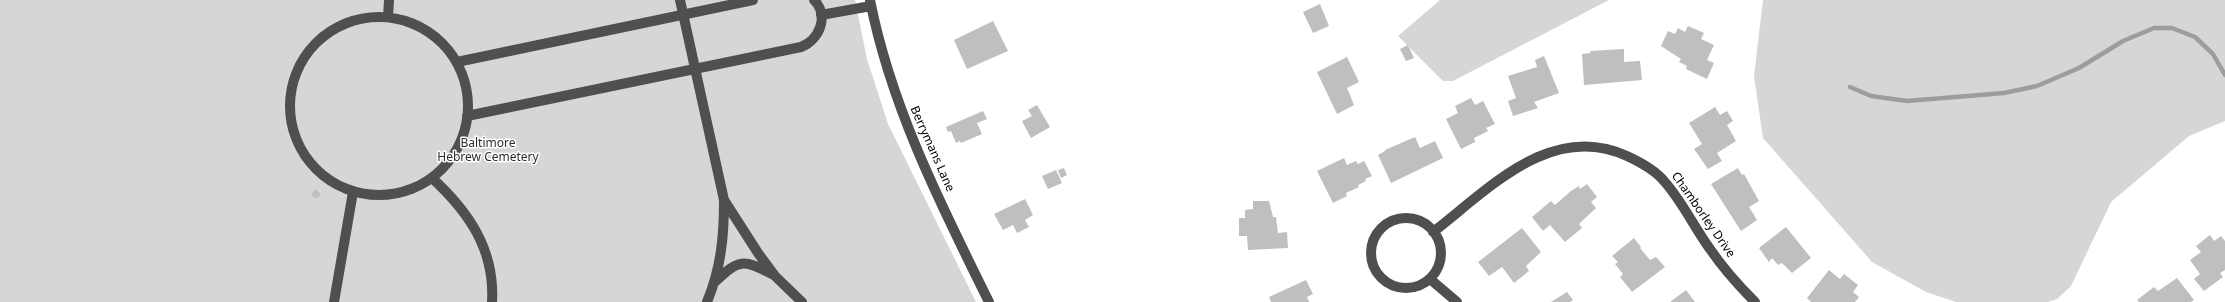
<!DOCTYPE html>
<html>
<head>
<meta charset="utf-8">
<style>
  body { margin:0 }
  canvas { display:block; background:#fff }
</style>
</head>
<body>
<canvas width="2225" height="302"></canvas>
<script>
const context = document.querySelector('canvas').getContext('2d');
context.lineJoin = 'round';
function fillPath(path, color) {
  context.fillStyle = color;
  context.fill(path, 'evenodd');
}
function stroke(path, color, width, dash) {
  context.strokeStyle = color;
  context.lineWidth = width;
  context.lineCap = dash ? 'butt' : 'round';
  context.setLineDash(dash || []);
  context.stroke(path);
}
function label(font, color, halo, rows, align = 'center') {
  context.font = font + ' "Noto Sans",sans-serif';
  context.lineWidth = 3;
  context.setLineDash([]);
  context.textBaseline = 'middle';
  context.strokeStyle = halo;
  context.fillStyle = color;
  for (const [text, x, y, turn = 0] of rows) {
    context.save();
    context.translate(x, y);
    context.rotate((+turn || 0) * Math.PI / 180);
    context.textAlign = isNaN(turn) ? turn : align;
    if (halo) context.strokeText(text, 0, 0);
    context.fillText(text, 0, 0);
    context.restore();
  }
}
const green = new Path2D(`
  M 0,0 L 855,0 L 867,59 L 888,124 L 976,302 L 0,302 Z
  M 1440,0 L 1609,0 L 1453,81 L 1443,81 L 1398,36 Z
  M 1763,0 L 2225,0 L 2225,121 L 2189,136 L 2111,202 L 2071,286 L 2057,299 L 2048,302 L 1956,302 L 1926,292 L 1872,262 L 1763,138 L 1754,76 Z`);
const stream = new Path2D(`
  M 1850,87 L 1871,96 L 1907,101 L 2004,93 L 2037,86 L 2079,68 L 2123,41 L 2154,28 L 2172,28 L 2195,37 L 2213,54 L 2225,75`);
const building = new Path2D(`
  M 1320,4 L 1329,26 L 1313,33 L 1303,12 Z
  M 993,21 L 1008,51 L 967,69 L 954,40 Z
  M 1688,26 L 1704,33 L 1701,39 L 1714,45 L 1707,60 L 1714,63 L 1707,79 L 1686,69 L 1687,66 L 1679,62 L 1681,59 L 1661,46 L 1668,31 L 1675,34 L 1678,28 L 1685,32 Z
  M 1408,45 L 1414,58 L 1406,61 L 1400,49 Z
  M 1624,49 L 1624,62 L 1640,61 L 1642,80 L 1584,85 L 1582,54 L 1591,53 L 1590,51 Z
  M 1544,56 L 1559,93 L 1534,102 L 1538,108 L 1513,116 L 1508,101 L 1516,98 L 1508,76 L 1537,67 L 1535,60 Z
  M 1347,57 L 1359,82 L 1347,88 L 1354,105 L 1337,114 L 1317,72 Z
  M 1471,98 L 1475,105 L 1483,101 L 1495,124 L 1486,128 L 1488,131 L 1474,138 L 1475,142 L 1461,149 L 1446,119 L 1458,113 L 1455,106 Z
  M 1037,105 L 1050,127 L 1031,138 L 1022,121 L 1032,116 L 1028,110 Z
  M 1715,107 L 1720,115 L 1727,111 L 1733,121 L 1727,125 L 1736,141 L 1717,153 L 1722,161 L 1708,169 L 1694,149 L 1702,144 L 1689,123 Z
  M 983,111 L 987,119 L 977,123 L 982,134 L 961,143 L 960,141 L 956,143 L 951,131 L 948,132 L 946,127 Z
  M 1415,137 L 1420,148 L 1435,141 L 1443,158 L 1391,183 L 1378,155 L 1385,151 L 1385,150 Z
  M 1344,158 L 1347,165 L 1356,161 L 1358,164 L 1364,161 L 1372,176 L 1365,179 L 1366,181 L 1358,185 L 1359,187 L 1346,193 L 1347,196 L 1333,203 L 1317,171 Z
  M 1064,168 L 1067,175 L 1061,178 L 1058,170 Z
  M 1738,168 L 1742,175 L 1744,174 L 1759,201 L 1749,207 L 1757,220 L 1741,231 L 1711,184 Z
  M 1056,170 L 1062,183 L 1048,189 L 1042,176 Z
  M 1587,184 L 1597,197 L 1591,202 L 1596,208 L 1579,224 L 1582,228 L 1565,242 L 1550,225 L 1543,231 L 1532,217 L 1551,201 L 1555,205 L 1571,191 L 1579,186 L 1580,189 Z
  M 315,189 L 321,194 L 317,199 L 311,195 Z
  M 1025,199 L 1033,215 L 1025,220 L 1029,227 L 1017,233 L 1013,225 L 1003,230 L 994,214 Z
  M 1253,201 L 1269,201 L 1273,217 L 1276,217 L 1278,233 L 1287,232 L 1288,248 L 1248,250 L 1247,236 L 1239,236 L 1239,218 L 1245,218 L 1245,210 L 1253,209 Z
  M 1786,227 L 1811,258 L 1792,273 L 1782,263 L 1778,265 L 1772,258 L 1769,262 L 1759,248 Z
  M 1522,228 L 1541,252 L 1526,266 L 1529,271 L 1514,283 L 1502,267 L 1489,276 L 1478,262 Z
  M 2210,235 L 2214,241 L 2221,236 L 2225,241 L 2225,270 L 2220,273 L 2223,277 L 2204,291 L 2194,279 L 2200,274 L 2190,260 L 2201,252 L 2196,246 Z
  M 1634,238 L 1641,247 L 1640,248 L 1650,260 L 1656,257 L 1665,267 L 1632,292 L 1620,277 L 1623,274 L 1615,264 L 1618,262 L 1612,256 Z
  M 1829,270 L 1840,279 L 1844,274 L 1858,285 L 1853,292 L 1859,297 L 1855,302 L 1811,302 L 1807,298 Z
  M 2177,278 L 2194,300 L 2191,302 L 2139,302 L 2137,300 L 2154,287 L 2158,291 Z
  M 1306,280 L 1313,294 L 1307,297 L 1309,302 L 1271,302 L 1269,297 Z
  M 1686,290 L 1695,302 L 1670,302 Z
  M 1567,292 L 1573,300 L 1570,302 L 1551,302 Z`);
const minor = new Path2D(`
  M 680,0 L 724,200 L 758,253 L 775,276 L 802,302
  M 870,0 C 891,107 941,205 989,302
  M 821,15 L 871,6
  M 388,17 L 389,0
  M290 106a89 89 0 1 1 178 0a89 89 0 1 1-178 0Z
  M 457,62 L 753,0
  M 467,116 L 801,47 C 819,40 830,16 814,0
  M 432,178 C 469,212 495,250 492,302
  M1371 253a35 35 0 1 1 70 0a35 35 0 1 1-70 0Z
  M 1433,232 C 1489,189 1551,121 1627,156 C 1640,162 1655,170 1664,181 C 1682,201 1694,227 1710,249 C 1723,268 1738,285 1755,302
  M 1430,279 L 1457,302
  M 715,282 C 739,259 743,259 772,274
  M 334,302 L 353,192
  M 707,302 C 721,268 724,237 724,201`);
const parkNames = [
  ["Baltimore",488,144],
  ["Hebrew Cemetery",488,158]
];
const streetNames = [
  ["Berrymans Lane",932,149,66],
  ["Chamborley Drive",1703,215,55]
];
fillPath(green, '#d6d6d6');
stroke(stream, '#9d9d9d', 4.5);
fillPath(building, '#bfbfbf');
stroke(minor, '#4f4f4f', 10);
label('12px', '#2d2d2d', '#fff', parkNames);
label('12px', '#000', '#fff', streetNames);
</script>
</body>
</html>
